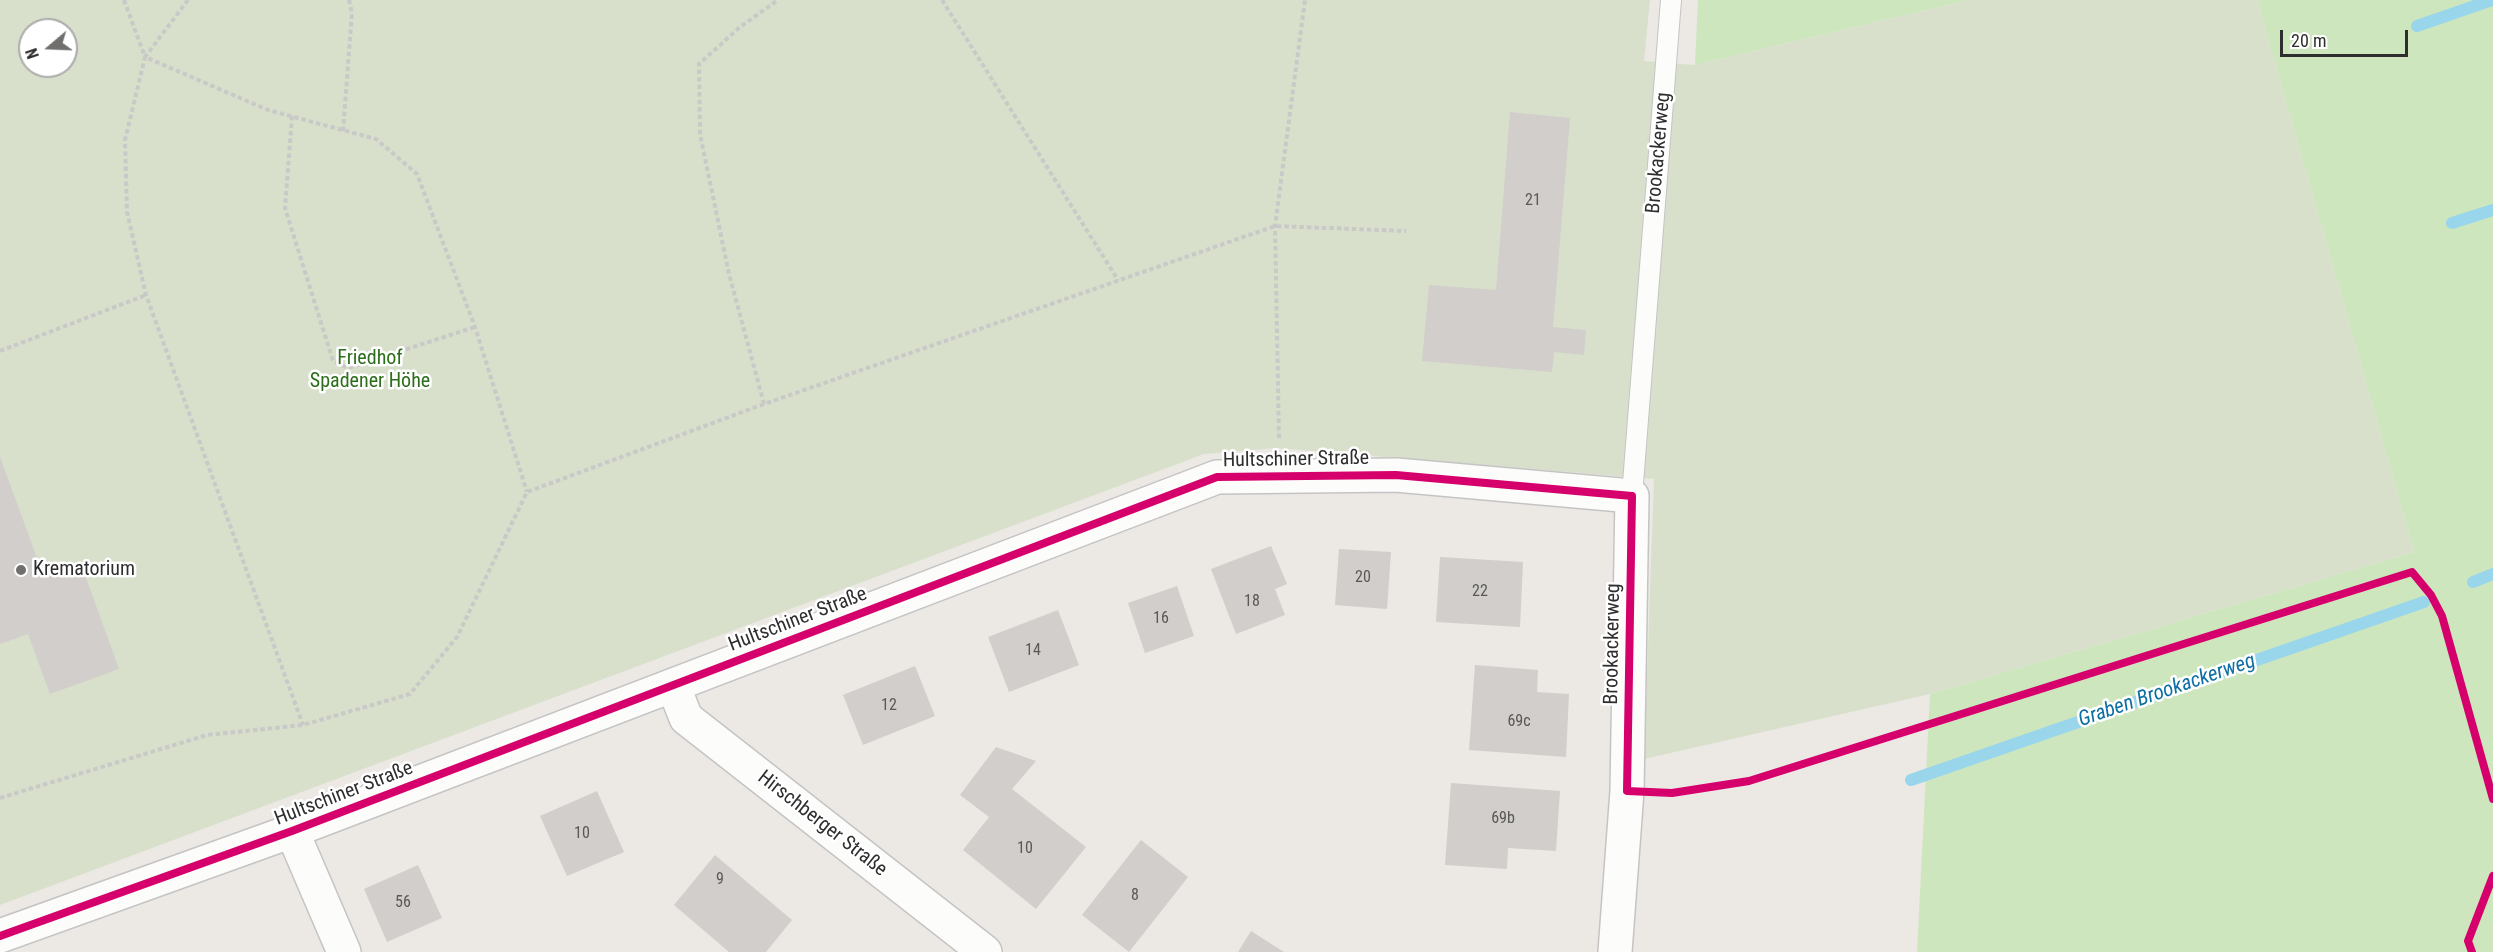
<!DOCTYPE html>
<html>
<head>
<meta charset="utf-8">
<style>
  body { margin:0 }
  #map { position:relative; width:2493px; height:952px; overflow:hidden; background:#ece8e4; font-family:"Roboto Condensed",sans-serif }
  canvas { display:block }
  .north { position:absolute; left:18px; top:18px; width:60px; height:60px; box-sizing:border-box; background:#fff; border:2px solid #ababab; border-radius:50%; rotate:251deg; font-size:16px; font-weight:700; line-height:24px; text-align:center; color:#2e2e2e }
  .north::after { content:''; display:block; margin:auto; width:21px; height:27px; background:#706f6e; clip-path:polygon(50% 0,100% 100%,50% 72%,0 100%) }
  .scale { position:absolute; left:2280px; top:30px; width:128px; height:27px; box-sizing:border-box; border:3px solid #2e2e2e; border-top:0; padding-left:8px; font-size:18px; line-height:21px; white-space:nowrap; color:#2e2e2e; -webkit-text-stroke:4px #fff; paint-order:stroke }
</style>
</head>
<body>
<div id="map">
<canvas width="2493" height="952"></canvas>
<div class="north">N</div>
<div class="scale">20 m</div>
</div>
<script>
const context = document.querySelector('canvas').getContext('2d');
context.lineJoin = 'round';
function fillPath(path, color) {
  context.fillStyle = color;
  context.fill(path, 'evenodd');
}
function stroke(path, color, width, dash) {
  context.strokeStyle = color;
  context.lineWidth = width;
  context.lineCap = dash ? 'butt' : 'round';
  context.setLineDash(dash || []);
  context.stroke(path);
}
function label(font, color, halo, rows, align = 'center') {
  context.font = font + ' "Roboto Condensed",sans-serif';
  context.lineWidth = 5;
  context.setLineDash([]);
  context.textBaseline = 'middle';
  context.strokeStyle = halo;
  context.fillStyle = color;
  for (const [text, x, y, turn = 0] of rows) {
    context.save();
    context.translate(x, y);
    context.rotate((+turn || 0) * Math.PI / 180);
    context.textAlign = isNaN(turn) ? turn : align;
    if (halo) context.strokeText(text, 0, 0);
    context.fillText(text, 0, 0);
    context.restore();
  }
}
const green = new Path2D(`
  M 1698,0 L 1969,0 L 1695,65 Z
  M 2257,0 L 2493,0 L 2493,952 L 1917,952 L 1930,694 L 2414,552 Z`);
const cemetery = new Path2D(`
  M 0,0 L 1650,0 L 1644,61 L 1695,65 L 1969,0 L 2257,0 L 2414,552 L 1930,694 L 1644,759 L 1654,479 L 1276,448 L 1204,454 L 0,905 ZM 30,30 L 66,30 L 66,66 L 30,66 Z`);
const stream = new Path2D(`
  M 2417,26 L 2492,0
  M 2452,223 L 2493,210
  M 2473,582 L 2493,574
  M 1911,780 L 2424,602`);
const building = new Path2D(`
  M 1510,112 L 1570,118 L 1553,327 L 1586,330 L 1584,355 L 1554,352 L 1552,372 L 1422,361 L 1429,285 L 1496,290 Z
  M 0,457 L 44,577 L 81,564 L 119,669 L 50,694 L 28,634 L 0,644 Z
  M 1271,546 L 1287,584 L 1275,589 L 1285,615 L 1236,634 L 1211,569 Z
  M 1339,549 L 1391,552 L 1387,609 L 1335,605 Z
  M 1440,557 L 1523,562 L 1520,627 L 1436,622 Z
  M 1177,586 L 1194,636 L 1145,653 L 1128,603 Z
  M 1058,610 L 1079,665 L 1009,692 L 988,637 Z
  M 1475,665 L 1538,670 L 1537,692 L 1569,694 L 1566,757 L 1469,750 Z
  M 915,666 L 935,716 L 863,745 L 843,695 Z
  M 996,747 L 1036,761 L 1012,789 L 1086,847 L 1036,909 L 963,850 L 989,817 L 960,795 Z
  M 1451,783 L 1560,791 L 1556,851 L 1508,848 L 1507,869 L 1445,865 Z
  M 597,791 L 624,852 L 567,876 L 540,816 Z
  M 1141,840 L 1188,877 L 1129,952 L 1082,915 Z
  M 715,855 L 792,920 L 766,952 L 729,952 L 674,905 Z
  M 418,865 L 442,918 L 387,942 L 364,889 Z
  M 1251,931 L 1284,952 L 1238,952 Z`);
const path = new Path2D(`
  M 124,0 L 145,57 L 125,140 L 127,212 L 146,295 L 303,725
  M 188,0 L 145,57 L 268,110 L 376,139 L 417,174 L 475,327 L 527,492
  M 942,0 L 1118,280
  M 292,116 L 285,208 L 333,361 L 348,368 L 475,327
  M 343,131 L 352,13 L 349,0
  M 0,351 L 146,295
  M 764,404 L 729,274 L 700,134 L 699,64 L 740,27 L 778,0
  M 1279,438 L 1275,226 L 1305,0
  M 0,798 L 207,735 L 303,725 L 410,694 L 457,637 L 527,492 L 764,404 L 1275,226 L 1406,231`);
const service = new Path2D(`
  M 1632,496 L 1671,0`);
const minor = new Path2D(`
  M 673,685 L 686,718 L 985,952
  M 292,831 L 344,952
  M 0,936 L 292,831 L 1217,477 L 1396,475 L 1632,496 L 1627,791 L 1615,952`);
const cycleway = new Path2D(`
  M 0,936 L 292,831 L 1217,477 L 1396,475 L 1632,496 L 1627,791 L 1672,793 L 1749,781 L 2412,572 L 2431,595 L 2442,616 L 2493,799
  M 2472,952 L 2468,941 L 2493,876`);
const markers = [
  [21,570,6,"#706f6e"]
];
const numberNames = [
  ["21",1533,201],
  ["20",1363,578],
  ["22",1480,592],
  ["18",1252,602],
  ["16",1161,619],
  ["14",1033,651],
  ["12",889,706],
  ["69c",1519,722],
  ["69b",1503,819],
  ["10",582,834],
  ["10",1025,849],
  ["9",720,880],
  ["8",1135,896],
  ["56",403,903]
];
const streetNames = [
  ["Brookackerweg",1659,153,-85],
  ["Hultschiner Straße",1296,460,-1],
  ["Hultschiner Straße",798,620,-21],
  ["Brookackerweg",1613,644,-89],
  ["Hultschiner Straße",344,794,-21],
  ["Hirschberger Straße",822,824,38]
];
const parkNames = [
  ["Friedhof",370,359],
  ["Spadener Höhe",370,382]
];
const poiNames = [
  ["Krematorium",33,570]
];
const waterNames = [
  ["Graben Brookackerweg",2167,691,-19]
];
fillPath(green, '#cee6be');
fillPath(cemetery, '#d8e0cc');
stroke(stream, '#99d6ec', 12);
fillPath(building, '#d1cecb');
stroke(service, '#c5c4c5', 22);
stroke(minor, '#c5c4c5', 36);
stroke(path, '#c9c9c8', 4, [4.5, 3]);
stroke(service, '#fcfcfb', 20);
stroke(minor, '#fcfcfb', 33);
stroke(cycleway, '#d6006c', 8);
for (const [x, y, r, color] of markers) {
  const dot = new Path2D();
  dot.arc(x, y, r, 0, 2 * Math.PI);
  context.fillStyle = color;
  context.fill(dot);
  stroke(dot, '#fff', 2);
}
label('16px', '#585857', null, numberNames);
label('20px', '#2e2e2e', '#fff', streetNames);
label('20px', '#2c6e1b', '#fff', parkNames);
label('20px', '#2e2e2e', '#fff', poiNames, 'left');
label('italic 21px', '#0d6fa3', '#fff', waterNames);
</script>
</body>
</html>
